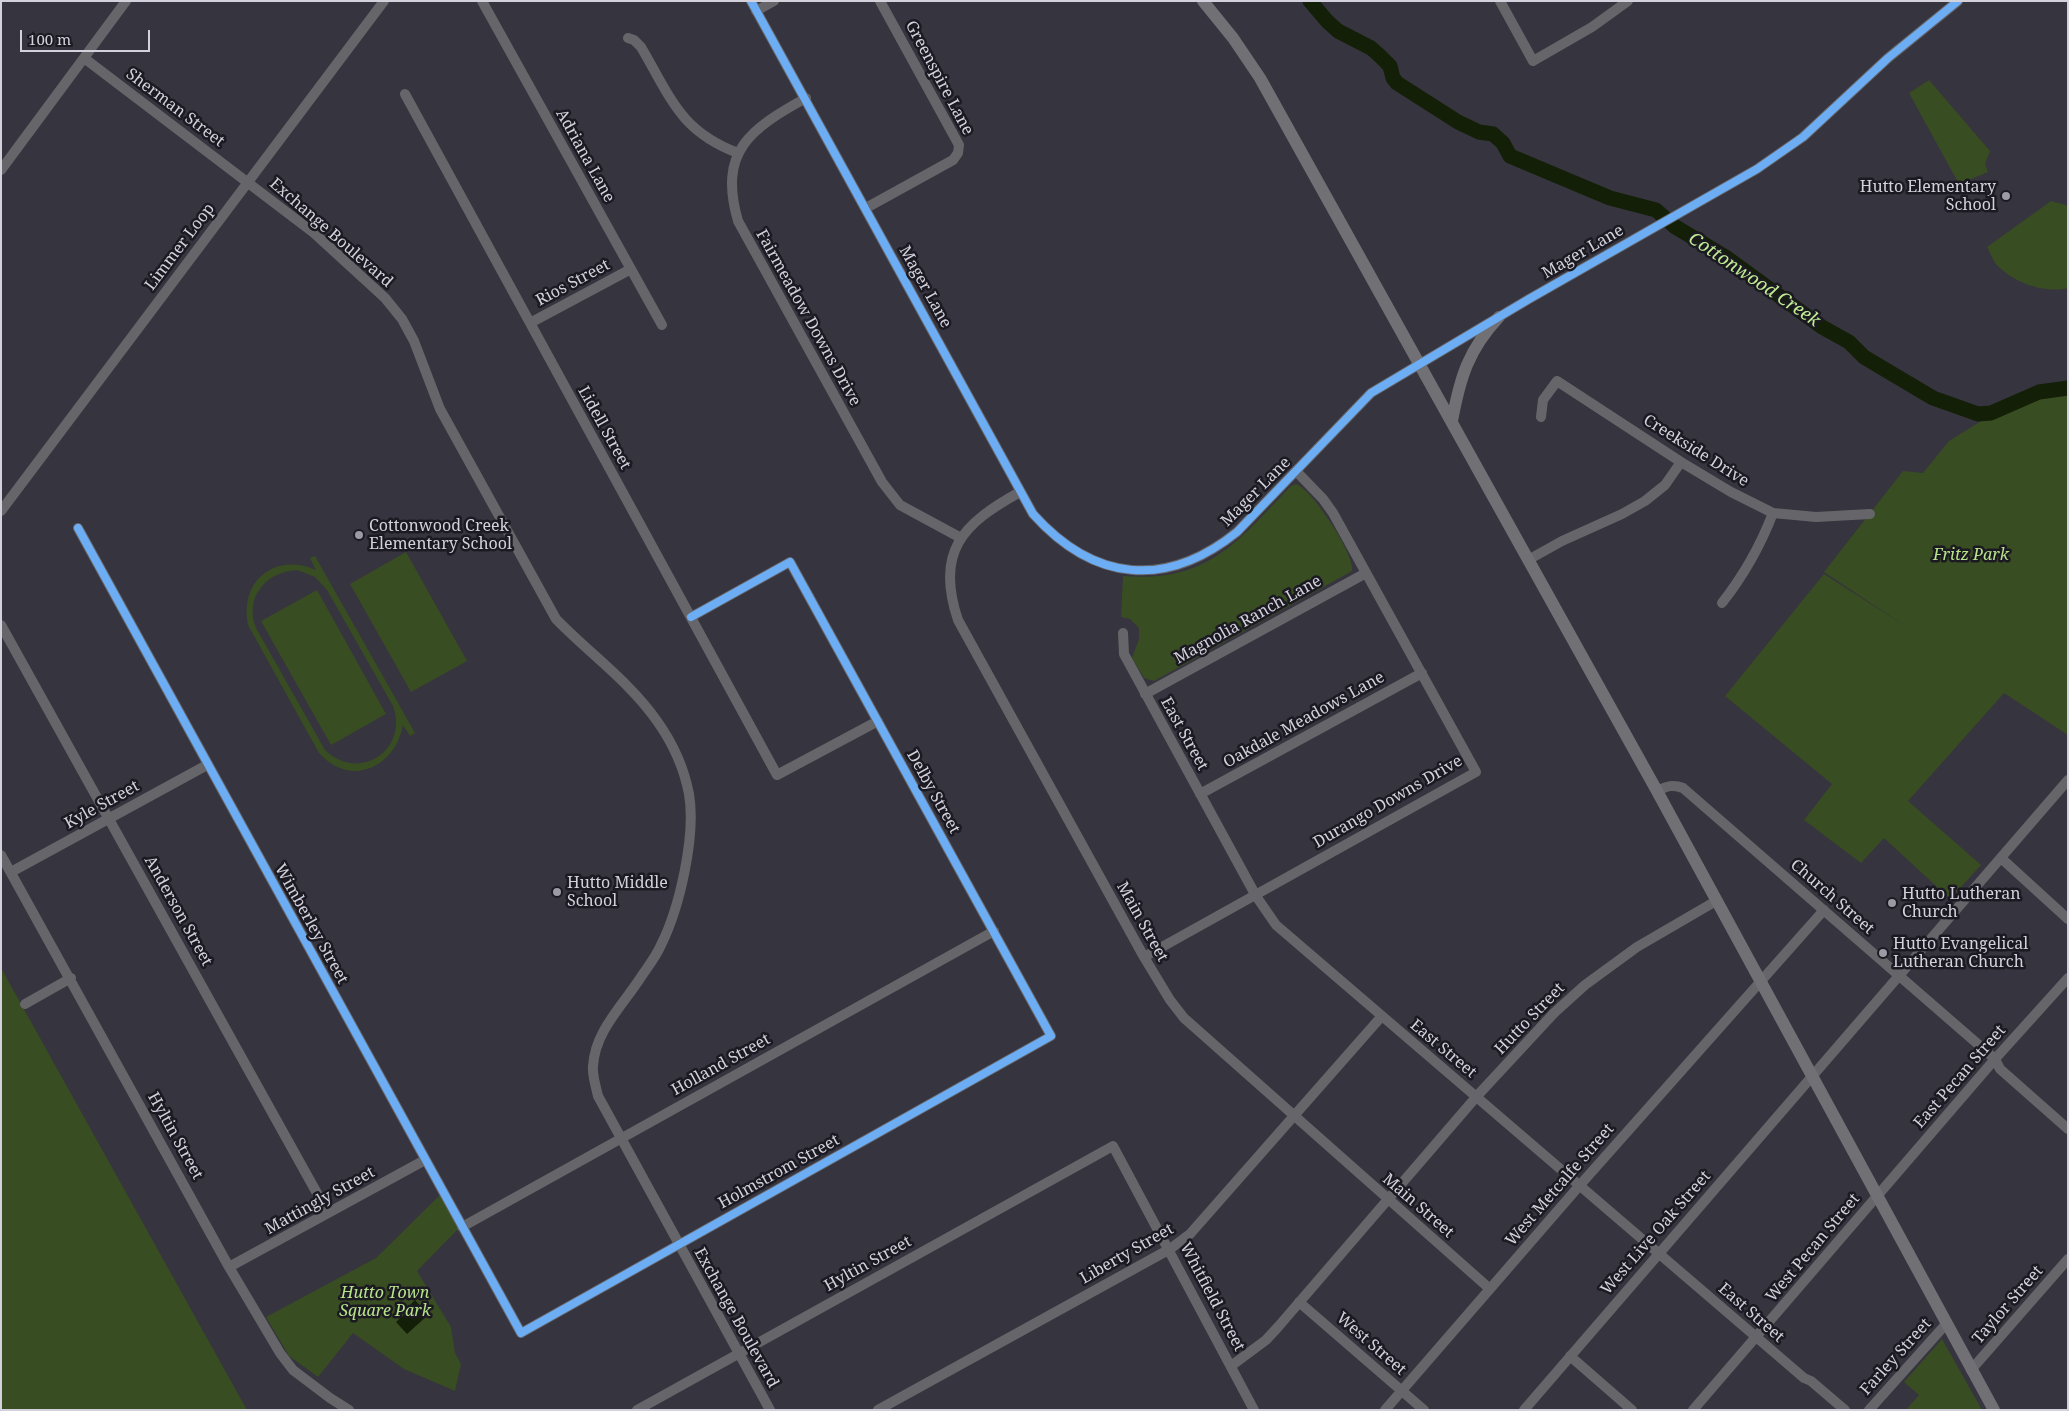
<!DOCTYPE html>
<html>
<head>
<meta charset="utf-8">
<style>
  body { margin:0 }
  #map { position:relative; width:2069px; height:1411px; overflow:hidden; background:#36343e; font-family:"Noto Serif",serif }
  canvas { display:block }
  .frame { position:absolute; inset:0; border:2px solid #d3d1dc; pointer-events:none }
  .scale { position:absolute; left:20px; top:30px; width:130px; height:22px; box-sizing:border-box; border:2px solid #d3d1dc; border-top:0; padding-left:6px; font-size:15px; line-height:18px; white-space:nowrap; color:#d3d1dc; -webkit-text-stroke:4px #1b1921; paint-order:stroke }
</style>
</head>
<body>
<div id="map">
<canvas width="2069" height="1411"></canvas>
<div class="frame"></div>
<div class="scale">100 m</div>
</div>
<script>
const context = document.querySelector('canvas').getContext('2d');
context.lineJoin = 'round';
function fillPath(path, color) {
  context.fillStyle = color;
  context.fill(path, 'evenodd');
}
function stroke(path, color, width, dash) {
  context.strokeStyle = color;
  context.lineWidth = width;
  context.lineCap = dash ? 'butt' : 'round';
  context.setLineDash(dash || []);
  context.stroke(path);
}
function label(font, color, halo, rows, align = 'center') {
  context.font = font + ' "Noto Serif",serif';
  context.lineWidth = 5;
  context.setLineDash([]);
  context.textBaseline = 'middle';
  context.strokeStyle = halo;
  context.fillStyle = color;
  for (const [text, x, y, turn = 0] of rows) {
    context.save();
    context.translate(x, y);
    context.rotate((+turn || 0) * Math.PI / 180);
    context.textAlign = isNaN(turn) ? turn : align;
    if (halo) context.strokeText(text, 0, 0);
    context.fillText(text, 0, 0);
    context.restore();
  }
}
const green = new Path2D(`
  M 1929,80 L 1990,151 L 1985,164 L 1988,172 L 1959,184 L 1909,93 Z
  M 2051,201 L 2066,205 L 2068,208 L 2068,288 C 2044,294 2012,282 1996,264 C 1992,259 1990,252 1987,247 Z
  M 2068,383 L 2068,735 L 2004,693 L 1908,801 L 1981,865 L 1950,899 L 1884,838 L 1861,863 L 1804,820 L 1832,784 L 1725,696 L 1824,574 L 1908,628 L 1824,572 L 1903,471 L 1923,473 L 1949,441 L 2034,388 Z
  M 1296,484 C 1312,489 1356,556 1352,571 L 1154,681 L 1144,678 L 1132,658 L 1139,639 L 1139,628 L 1130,619 L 1121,617 L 1123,576 C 1208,583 1237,542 1291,486 Z
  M 406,552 L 467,661 L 411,692 L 350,584 Z
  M 315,556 L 415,733 L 410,736 L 403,725 C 395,768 350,788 319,753 L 248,625 C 239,581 275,552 316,570 L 310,558 ZM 297,570 L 315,577 L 327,590 L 393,706 C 409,750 359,783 325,750 L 256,628 C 244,597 266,572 297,570 Z
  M 317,590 L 386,714 L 331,745 L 261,621 Z
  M 1,968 L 247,1410 L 1,1410 Z
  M 440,1195 L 459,1228 L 417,1271 L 451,1327 L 455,1353 L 461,1364 L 455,1391 L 404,1369 L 353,1333 L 318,1377 L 289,1356 L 266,1317 L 376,1258 Z
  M 1942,1339 L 1982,1410 L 1906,1410 L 1919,1395 L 1904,1382 Z`);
const water = new Path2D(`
  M 415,1300 L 428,1315 L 407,1334 L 396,1322 L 413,1307 L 411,1304 Z`);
const river = new Path2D(`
  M 1310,1 L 1327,21 L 1338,31 L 1371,48 L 1380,56 L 1390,66 L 1393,78 L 1397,83 L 1458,122 L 1479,132 L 1493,134 L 1503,143 L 1510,156 L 1610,198 L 1656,210 L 1674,226 L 1727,258 L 1822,327 L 1849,342 L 1864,357 L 1933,398 L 1978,414 L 1991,413 L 2039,392 L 2068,388`);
const minor = new Path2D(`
  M 482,1 L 662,325
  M 751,1 L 1033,514 C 1094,582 1166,589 1237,532 L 1371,393 L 1529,299 L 1757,169 L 1803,137 L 1888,58 L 1958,1
  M 1500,1 L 1533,61 L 1592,27 L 1628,1
  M 756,11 L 774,1
  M 628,38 L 634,40 L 641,47 C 671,98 680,131 738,153
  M 84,58 L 314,233 L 385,298 L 402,319 L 414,341 L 440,409 L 556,619 C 589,653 630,682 657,721 C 672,742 684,768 689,794 C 696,835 680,907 661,945 C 656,957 646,969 639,980 C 621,1007 595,1032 593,1066 C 592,1075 596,1087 598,1096 L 770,1410
  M 405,94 L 777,775 L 878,721
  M 806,98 C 750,129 718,151 738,221 L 882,482 L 900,505 L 961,538
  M 1,170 L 126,1
  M 866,208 L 953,160 L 958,153 L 959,145 L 880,1
  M 530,323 L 631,269
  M 1541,417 L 1543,400 L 1557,381 L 1681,462 L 1731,492 L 1773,513 L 1816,517 L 1870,514
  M 1020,492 C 962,524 935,552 958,620 L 1144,957 L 1170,1000 L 1184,1018 L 1490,1289
  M 1,511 L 384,1
  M 78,528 L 521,1333 L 1051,1036 L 790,562 L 691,617
  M 1528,560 L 1562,541 L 1622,514 L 1645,501 L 1665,485 L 1681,462
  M 1722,603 C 1744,575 1760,547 1773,513
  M 1,625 L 328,1213
  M 1123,633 L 1124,654 L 1256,896 L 1276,925 L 1804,1378 L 1811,1381 L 1845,1410
  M 1145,694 L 1366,573
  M 1657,791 C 1667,786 1673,784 1683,788 L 1995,1059 L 2000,1069 L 2068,1129
  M 1200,794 L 1422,673
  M 1,855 L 229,1267 L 280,1353 L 293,1370 L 330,1398 L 349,1410
  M 2001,858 L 2068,919
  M 11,872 L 207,765
  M 1144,957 L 1476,772 L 1333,513 L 1323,499 L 1296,471
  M 25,1004 L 71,978
  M 462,1227 L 994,931
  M 229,1267 L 425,1160
  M 1299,1302 L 1424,1410
  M 1570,1356 L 1632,1410
  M 1231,1366 L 1266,1340 L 1278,1327 L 1477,1096 L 1554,1013 L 1585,985 L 1637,947 L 1716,901
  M 1971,1370 L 2068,1259
  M 637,1410 L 1113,1146 L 1254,1410
  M 878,1410 L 1170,1249 L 1190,1234 L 1381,1017
  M 1385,1410 L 1580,1185 L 1824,910
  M 1524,1410 L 2068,780
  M 1693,1410 L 1995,1059 L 2068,978
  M 1869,1410 L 1946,1324`);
const major = new Path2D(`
  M 1203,1 L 1233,38 L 1260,78 L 1657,791 L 1994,1410
  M 1452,421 C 1460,378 1468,350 1499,317`);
const cycleway = new Path2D(`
  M 751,1 L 1033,514 C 1094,582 1166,589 1237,532 L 1371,393 L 1529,299 L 1757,169 L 1803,137 L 1888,58 L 1958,1
  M 78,528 L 521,1333 L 1051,1036 L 790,562 L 691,617`);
const markers = [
  [2006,196,5,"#9c9aa5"],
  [359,535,5,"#9c9aa5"],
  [557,892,5,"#9c9aa5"],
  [1892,903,5,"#9c9aa5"],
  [1883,953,5,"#9c9aa5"]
];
const streetNames = [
  ["Greenspire Lane",939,78,62],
  ["Sherman Street",175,108,37],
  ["Adriana Lane",585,156,61],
  ["Exchange Boulevard",331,233,41],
  ["Limmer Loop",180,247,-53],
  ["Mager Lane",1583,252,-30],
  ["Rios Street",573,283,-28],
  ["Mager Lane",925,287,61],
  ["Fairmeadow Downs Drive",808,318,61],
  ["Lidell Street",604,428,61],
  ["Creekside Drive",1696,451,32],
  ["Mager Lane",1256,492,-45],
  ["Magnolia Ranch Lane",1248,620,-29],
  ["Oakdale Meadows Lane",1304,720,-29],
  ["East Street",1184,734,61],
  ["Delby Street",933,792,61],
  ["Durango Downs Drive",1388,802,-30],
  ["Kyle Street",102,805,-29],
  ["Church Street",1832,897,41],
  ["Anderson Street",178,911,61],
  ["Main Street",1142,922,61],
  ["Wimberley Street",311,924,61],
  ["Hutto Street",1530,1019,-46],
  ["East Street",1443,1049,40],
  ["Holland Street",721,1065,-29],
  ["East Pecan Street",1960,1077,-49],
  ["Hyltin Street",175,1136,61],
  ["Holmstrom Street",779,1172,-29],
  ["West Metcalfe Street",1560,1185,-49],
  ["Mattingly Street",320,1201,-29],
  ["Main Street",1418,1206,41],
  ["West Live Oak Street",1656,1233,-49],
  ["West Pecan Street",1813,1248,-50],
  ["Liberty Street",1127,1254,-30],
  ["Hyltin Street",868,1264,-29],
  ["Whitfield Street",1212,1297,62],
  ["Taylor Street",2008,1305,-49],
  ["East Street",1751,1313,41],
  ["Exchange Boulevard",736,1318,61],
  ["West Street",1371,1344,41],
  ["Farley Street",1896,1357,-48]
];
const poiNames = [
  ["Hutto Elementary",1996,187,"right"],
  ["School",1996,205,"right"],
  ["Cottonwood Creek",369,526],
  ["Elementary School",369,544],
  ["Hutto Middle",567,883],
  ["School",567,901],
  ["Hutto Lutheran",1902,894],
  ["Church",1902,912],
  ["Hutto Evangelical",1893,944],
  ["Lutheran Church",1893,962]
];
const parkNames = [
  ["Fritz Park",1971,555],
  ["Hutto Town",385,1293],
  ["Square Park",385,1311]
];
const waterNames = [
  ["Cottonwood Creek",1754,280,34]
];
fillPath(green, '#394d22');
fillPath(water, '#131f06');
stroke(river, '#131f06', 15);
stroke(minor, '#66666a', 10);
stroke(major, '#717075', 12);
stroke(cycleway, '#6dadf4', 8);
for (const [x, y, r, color] of markers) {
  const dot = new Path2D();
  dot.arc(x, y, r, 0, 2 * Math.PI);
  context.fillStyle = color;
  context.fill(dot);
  stroke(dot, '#1b1921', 2);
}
label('16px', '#d3d1dc', '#1b1921', streetNames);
label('16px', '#d3d1dc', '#1b1921', poiNames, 'left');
label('italic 16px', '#b8e48b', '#1b1921', parkNames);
label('italic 18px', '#c0ec93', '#1b1921', waterNames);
</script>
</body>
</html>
